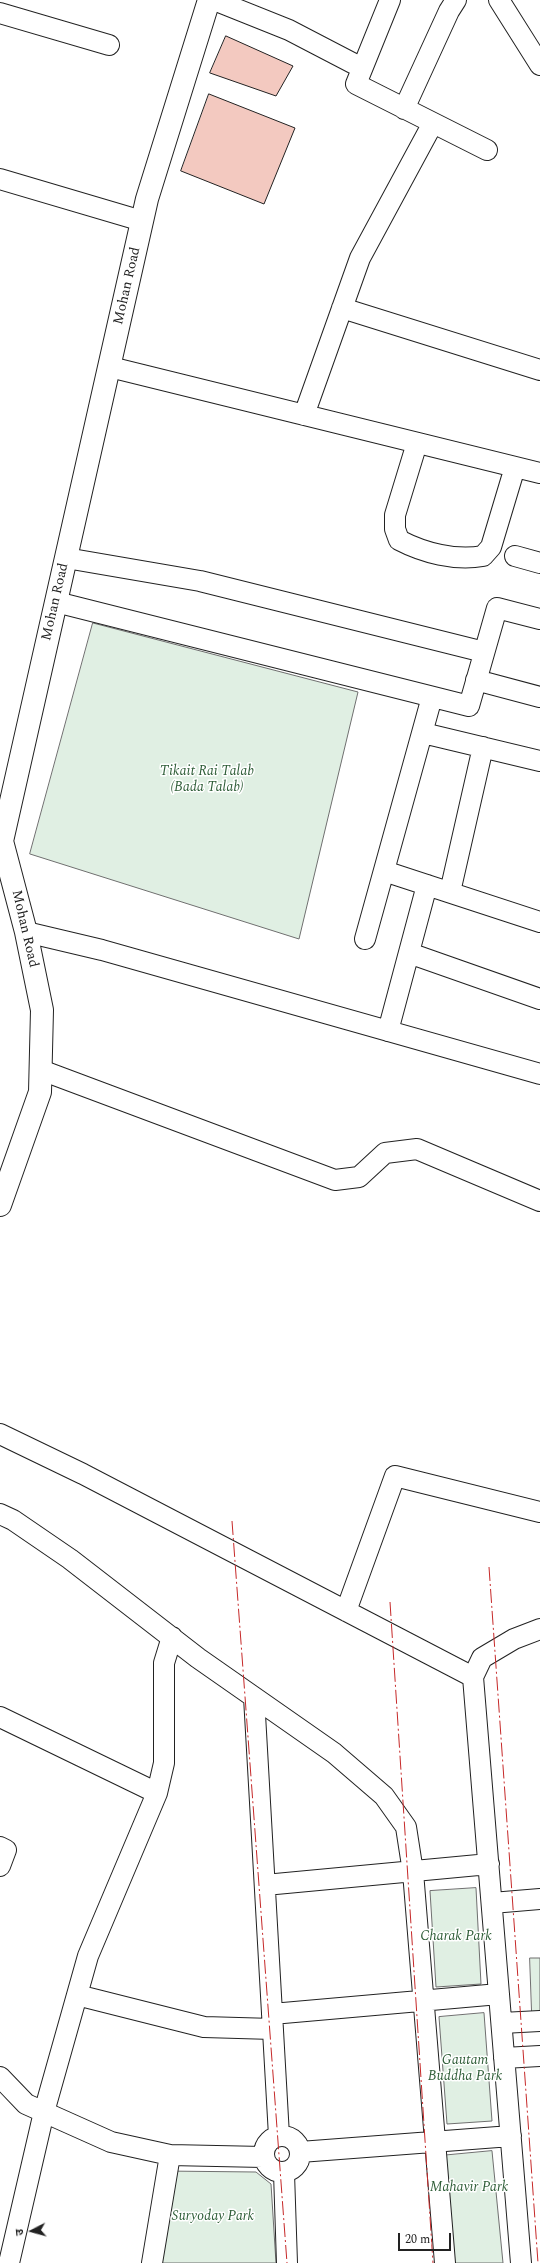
<!DOCTYPE html>
<html>
<head>
<meta charset="utf-8">
<style>
  body { margin:0 }
  #map { position:relative; width:540px; height:2263px; overflow:hidden; background:#fff; font-family:Spectral,"Noto Sans Devanagari",serif }
  canvas { display:block }
  .north { position:absolute; left:12px; top:2211px; width:40px; height:40px; -webkit-text-stroke:3px #fff; paint-order:stroke; rotate:264deg; font-size:11px; font-weight:700; line-height:16px; text-align:center; color:#222 }
  .north::after { content:''; display:block; margin:auto; width:14px; height:18px; background:#222; clip-path:polygon(50% 0,100% 100%,50% 72%,0 100%) }
  .scale { position:absolute; left:398px; top:2233px; width:53px; height:18px; box-sizing:border-box; border:2px solid #222; border-top:0; padding-left:5px; font-size:12px; line-height:14px; white-space:nowrap; color:#222; -webkit-text-stroke:3px #fff; paint-order:stroke }
</style>
</head>
<body>
<div id="map">
<canvas width="540" height="2263"></canvas>
<div class="north">उ</div>
<div class="scale">20 m</div>
</div>
<script>
const context = document.querySelector('canvas').getContext('2d');
context.lineJoin = 'round';
function fillPath(path, color) {
  context.fillStyle = color;
  context.fill(path, 'evenodd');
}
function stroke(path, color, width, dash) {
  context.strokeStyle = color;
  context.lineWidth = width;
  context.lineCap = dash ? 'butt' : 'round';
  context.setLineDash(dash || []);
  context.stroke(path);
}
function label(font, color, halo, rows, align = 'center') {
  context.font = font + ' Spectral,serif';
  context.lineWidth = 3;
  context.setLineDash([]);
  context.textBaseline = 'middle';
  context.strokeStyle = halo;
  context.fillStyle = color;
  for (const [text, x, y, turn = 0] of rows) {
    context.save();
    context.translate(x, y);
    context.rotate((+turn || 0) * Math.PI / 180);
    context.textAlign = isNaN(turn) ? turn : align;
    if (halo) context.strokeText(text, 0, 0);
    context.fillText(text, 0, 0);
    context.restore();
  }
}
const green = new Path2D(`
  M 93,623 L 358,692 L 299,939 L 30,854 Z
  M 476,1888 L 481,1984 L 436,1987 L 430,1891 Z
  M 530,1958 L 540,1958 L 540,2013 L 532,2013 Z
  M 484,2013 L 492,2121 L 447,2124 L 439,2017 Z
  M 492,2151 L 503,2263 L 450,2263 L 439,2156 Z
  M 162,2171 L 256,2172 L 271,2184 L 276,2263 L 150,2263 Z`);
const building = new Path2D(`
  M 226,36 L 293,66 L 276,96 L 210,73 Z
  M 209,94 L 295,128 L 264,204 L 181,171 Z`);
const minor = new Path2D(`
  M 214,0 L 289,30 L 362,68
  M 390,0 L 356,84 L 487,150
  M 499,0 L 540,65
  M 0,13 L 109,45
  M 404,109 L 449,11 L 456,0
  M 0,179 L 142,221
  M 342,308 L 540,370
  M 110,367 L 540,473
  M 304,415 L 360,258 L 433,123
  M 417,443 L 395,515 L 395,529 L 399,540 C 424,553 455,561 483,556 L 491,547 L 515,467
  M 515,556 L 540,563
  M 66,558 L 200,581 L 484,652
  M 56,602 L 469,706 L 497,608 L 540,619
  M 476,680 L 540,697
  M 423,733 L 540,761
  M 384,871 L 540,922
  M 450,892 L 483,747
  M 26,932 L 102,950 L 540,1074
  M 365,939 L 432,697
  M 409,953 L 540,999
  M 388,1031 L 427,885
  M 41,1070 L 335,1180 L 359,1177 L 385,1153 L 417,1149 L 540,1201
  M 0,1434 L 83,1474 L 473,1677
  M 0,1514 L 13,1520 L 70,1559 L 198,1658 L 334,1753 L 384,1796 L 406,1827 L 413,1872 L 445,2263
  M 346,1611 L 395,1476 L 540,1512
  M 254,1697 L 279,2136
  M 0,1717 L 157,1793
  M 0,1847 L 6,1850 L 0,1866
  M 265,1885 L 489,1864
  M 492,1903 L 540,1899
  M 77,1995 L 204,2027 L 273,2029
  M 272,2014 L 499,1994
  M 502,2023 L 540,2021
  M 504,2058 L 540,2056
  M 0,2077 L 26,2104 L 111,2142 L 170,2155 L 263,2157
  M264 2154a18 18 0 1 1 36 0a18 18 0 1 1-36 0Z
  M 300,2152 L 511,2136
  M 284,2173 L 287,2263
  M 9,2263 L 44,2112 L 88,1956 L 157,1793 L 164,1763 L 164,1663 L 172,1637
  M 152,2263 L 170,2155
  M 521,2263 L 473,1677 L 482,1658 L 514,1639 L 540,1629`);
const major = new Path2D(`
  M 0,1205 L 40,1092 L 42,1010 L 26,932 L 2,841 L 147,199 L 209,0`);
const power = new Path2D(`
  M 232,1521 L 287,2263
  M 489,1567 L 538,2263
  M 390,1602 L 433,2263`);
const streetNames = [
  ["Mohan Road",128,286,-77],
  ["Mohan Road",56,602,-77],
  ["Mohan Road",24,929,77]
];
const parkNames = [
  ["Tikait Rai Talab",207,772],
  ["(Bada Talab)",207,788],
  ["Charak Park",456,1937],
  ["Gautam",465,2061],
  ["Buddha Park",465,2077],
  ["Mahavir Park",469,2188],
  ["Suryoday Park",213,2217]
];
fillPath(green, '#e0efe3');
stroke(green, '#6f6f6f', 1);
fillPath(building, '#f3c9c0');
stroke(building, '#222', 1);
stroke(minor, '#222', 22);
stroke(major, '#222', 24);
stroke(minor, '#fff', 20);
stroke(major, '#fff', 22);
stroke(power, '#c62828', 1, [14, 3, 2, 3]);
label('14px', '#222', '#fff', streetNames);
label('italic 14px', '#2f5e38', '#fff', parkNames);
</script>
</body>
</html>
